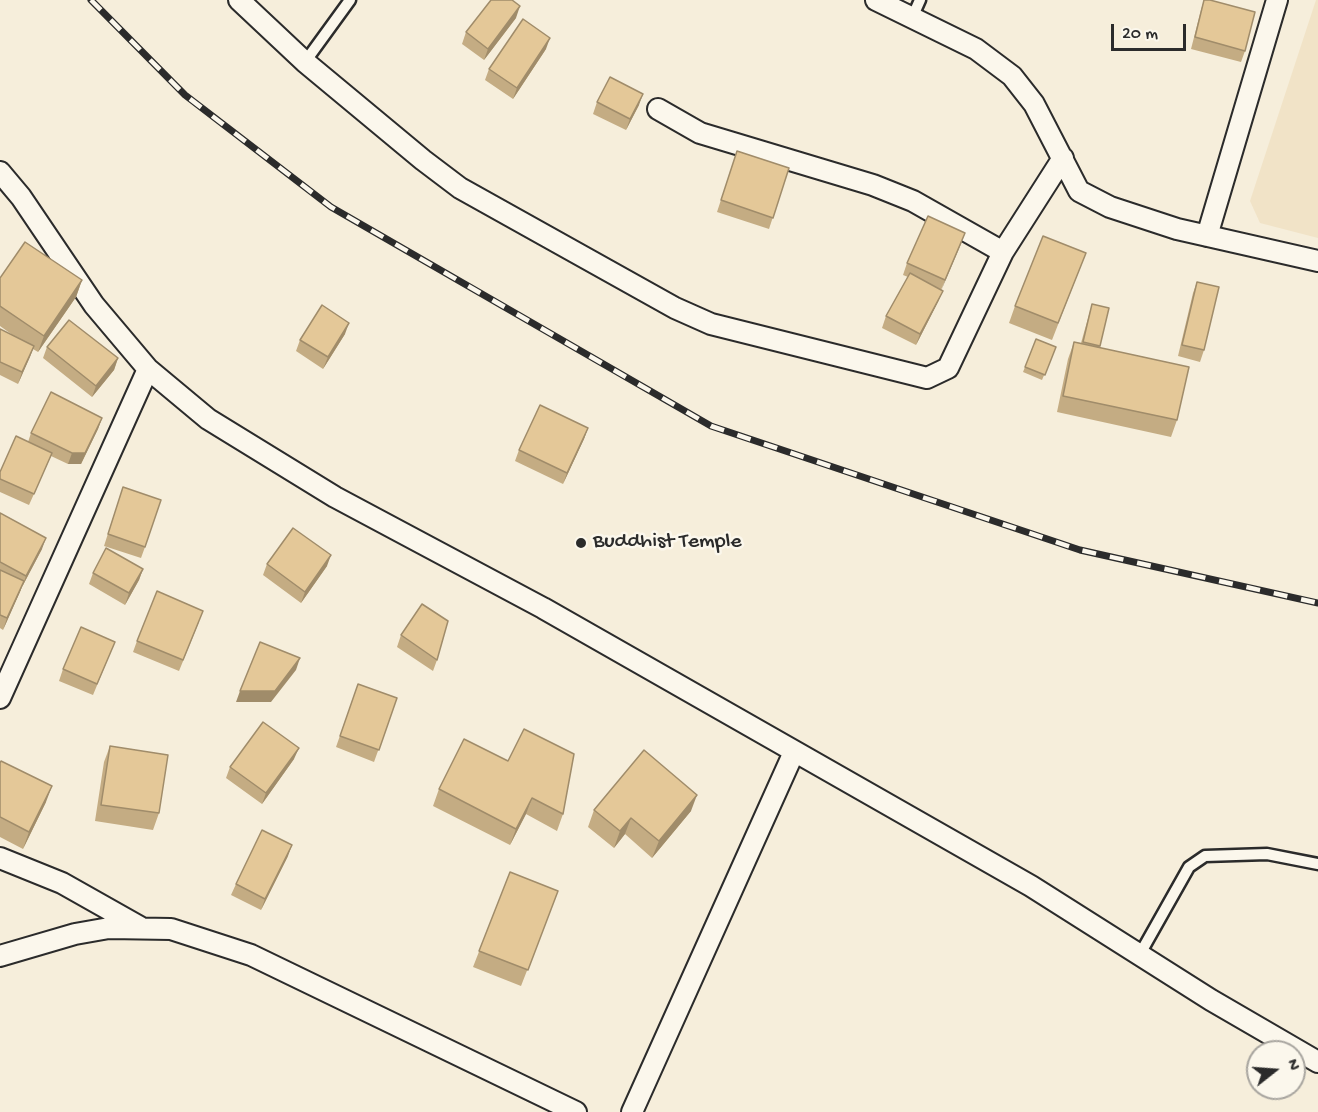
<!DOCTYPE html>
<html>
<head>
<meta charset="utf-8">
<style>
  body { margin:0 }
  #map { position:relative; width:1318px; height:1112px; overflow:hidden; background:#f6eedb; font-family:"Gochi Hand",sans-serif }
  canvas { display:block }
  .north { position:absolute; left:1246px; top:1040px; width:60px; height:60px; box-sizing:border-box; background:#fbf7ec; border:2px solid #a8a59f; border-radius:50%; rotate:73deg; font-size:16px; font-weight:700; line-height:24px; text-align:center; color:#2b2b2b }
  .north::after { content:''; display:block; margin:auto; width:21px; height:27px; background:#2b2b2b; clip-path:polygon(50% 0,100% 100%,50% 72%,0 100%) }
  .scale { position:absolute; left:1111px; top:24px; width:75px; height:27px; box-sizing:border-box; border:3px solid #2b2b2b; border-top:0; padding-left:8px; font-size:18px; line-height:21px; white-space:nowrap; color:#2b2b2b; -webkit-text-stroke:4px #fbf7ec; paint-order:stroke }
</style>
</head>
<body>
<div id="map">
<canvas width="1318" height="1112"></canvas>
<div class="north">N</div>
<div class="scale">20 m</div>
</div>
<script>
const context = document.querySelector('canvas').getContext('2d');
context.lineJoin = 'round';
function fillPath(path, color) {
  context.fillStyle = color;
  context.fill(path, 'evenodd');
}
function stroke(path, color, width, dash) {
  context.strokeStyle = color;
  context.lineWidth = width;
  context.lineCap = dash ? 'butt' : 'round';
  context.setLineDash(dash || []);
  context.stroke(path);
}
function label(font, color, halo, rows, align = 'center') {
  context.font = font + ' "Gochi Hand",sans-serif';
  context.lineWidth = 5;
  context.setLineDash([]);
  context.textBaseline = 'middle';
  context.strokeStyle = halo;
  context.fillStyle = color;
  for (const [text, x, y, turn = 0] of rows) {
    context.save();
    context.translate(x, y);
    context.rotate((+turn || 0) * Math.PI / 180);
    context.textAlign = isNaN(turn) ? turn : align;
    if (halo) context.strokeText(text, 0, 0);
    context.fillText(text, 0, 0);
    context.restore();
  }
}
const built = new Path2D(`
  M 1316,0 L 1318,0 L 1318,238 L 1260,223 L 1250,201 Z`);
const service = new Path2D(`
  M 912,18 L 920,0
  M 305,62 L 350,0
  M 1140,954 L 1189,867 L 1205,856 L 1267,854 L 1318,864`);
const minor = new Path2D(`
  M 239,0 L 305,62 L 423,160 L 460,188 L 675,308 L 711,324 L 927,378 L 948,368 L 1003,252 L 1063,158
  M 876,0 L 976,49 L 1012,76 L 1034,104 L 1079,191 L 1110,207 L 1177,229 L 1318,261
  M 658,109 L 700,133 L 873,185 L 913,201 L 1003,252
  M 0,172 L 21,197 L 94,305 L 148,369 L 208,419 L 335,497 L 543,608 L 1031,886 L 1211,1000 L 1318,1062
  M 1207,236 L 1277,0
  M 0,698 L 148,369
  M 0,858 L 62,883 L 140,927
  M 0,956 L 75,934 L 109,928 L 171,929 L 251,955 L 576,1112
  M 632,1112 L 794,752`);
const rail = new Path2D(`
  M 91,0 L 185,95 L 331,207 L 711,426 L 1080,550 L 1318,603`);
const wall = new Path2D(`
  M 1204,0 L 1245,51 L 1241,62 L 1191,49 L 1201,10 Z
  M 516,18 L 484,60 L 462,44 L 466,32 Z
  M 546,49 L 513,99 L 485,80 L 489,69 Z
  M 597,102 L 639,105 L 626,130 L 593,114 Z
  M 737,151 L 789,168 L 769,229 L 717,212 Z
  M 965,233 L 941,290 L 943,291 L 938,302 L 916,345 L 882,328 L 886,316 L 908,277 L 903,275 L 907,263 Z
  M 1086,253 L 1052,340 L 1009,323 L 1015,306 Z
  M 0,278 L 82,280 L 76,297 L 38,352 L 33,349 L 18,384 L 0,375 L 0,329 L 14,336 L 0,326 Z
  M 1197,282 L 1204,350 L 1200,362 L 1178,356 L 1193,293 Z
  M 1092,304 L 1109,308 L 1099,347 L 1177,420 L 1171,437 L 1057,412 L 1068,359 L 1074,342 L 1081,343 Z
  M 345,334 L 323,369 L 296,351 L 300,340 Z
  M 1036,339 L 1056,347 L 1042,380 L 1023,372 Z
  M 47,347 L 118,358 L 114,370 L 92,397 L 43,358 Z
  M 102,418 L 98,429 L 81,464 L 68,464 L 51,456 L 29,505 L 0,492 L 0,472 L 28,442 L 31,433 Z
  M 588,428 L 584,439 L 563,484 L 515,461 L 519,450 Z
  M 119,499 L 145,547 L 141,558 L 104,546 Z
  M 0,513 L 42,549 L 22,587 L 3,630 L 0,628 Z
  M 267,564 L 327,566 L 301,603 L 263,575 Z
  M 143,569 L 139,580 L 125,605 L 89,584 L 93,573 Z
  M 199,622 L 179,671 L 133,652 L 137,641 Z
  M 401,635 L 437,660 L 433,671 L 397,647 Z
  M 115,642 L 93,695 L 59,681 L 63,669 Z
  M 358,684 L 397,698 L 374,762 L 336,747 Z
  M 110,746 L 159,813 L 153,830 L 95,821 L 104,762 Z
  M 294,759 L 262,804 L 226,778 L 230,767 Z
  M 508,761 L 563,814 L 557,831 L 526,814 L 510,845 L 433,806 L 439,789 Z
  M 0,763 L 46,802 L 23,849 L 0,837 Z
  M 594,810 L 691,811 L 652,858 L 625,834 L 614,848 L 588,827 Z
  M 288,856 L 261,910 L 231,895 L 236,884 Z
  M 510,872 L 558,891 L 521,986 L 473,967 Z`);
const shadedWall = new Path2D(`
  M 520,6 L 516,18 L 484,60 L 488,49 Z
  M 550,38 L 546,49 L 513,99 L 517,88 Z
  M 643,94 L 639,105 L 626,130 L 630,119 Z
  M 965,233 L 961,244 L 941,291 L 945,280 Z
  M 82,280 L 76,297 L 38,352 L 44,336 Z
  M 943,291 L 938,302 L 916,345 L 920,334 Z
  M 349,323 L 345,334 L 323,369 L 328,357 Z
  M 34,346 L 30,357 L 18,384 L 22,372 Z
  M 118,358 L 114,370 L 92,397 L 96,386 Z
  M 102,418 L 98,429 L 81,464 L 68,464 L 72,453 Z
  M 588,428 L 584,439 L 563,484 L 567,473 Z
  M 46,538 L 42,549 L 22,587 L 26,576 Z
  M 331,555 L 327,566 L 301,603 L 305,592 Z
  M 143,569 L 139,580 L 125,605 L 129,593 Z
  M 24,581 L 20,592 L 3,630 L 7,618 Z
  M 300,658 L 296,670 L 271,702 L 236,702 L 240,691 Z
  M 299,748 L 294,759 L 262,804 L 266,793 Z
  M 52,786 L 46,802 L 23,849 L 29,832 Z
  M 697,795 L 691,811 L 652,858 L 659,841 Z
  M 532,798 L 526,814 L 510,845 L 516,829 Z
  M 631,818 L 625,834 L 614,848 L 620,831 Z
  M 292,845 L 288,856 L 261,910 L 265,899 Z`);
const building = new Path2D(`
  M 491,0 L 512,0 L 520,6 L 488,49 L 466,32 Z
  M 1204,0 L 1210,0 L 1255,12 L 1245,51 L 1195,37 Z
  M 523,19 L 550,38 L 517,88 L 489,69 Z
  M 610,77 L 643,94 L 630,119 L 597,102 Z
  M 737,151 L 789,168 L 773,218 L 721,200 Z
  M 928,216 L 965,233 L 945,280 L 907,263 Z
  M 1043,236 L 1086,253 L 1058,323 L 1015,306 Z
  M 25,242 L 82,280 L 44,336 L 0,306 L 0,278 Z
  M 910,273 L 943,291 L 920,334 L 886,316 Z
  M 1197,282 L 1219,287 L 1204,350 L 1182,345 Z
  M 1092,304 L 1109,308 L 1100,346 L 1083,342 Z
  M 322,305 L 349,323 L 328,357 L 300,340 Z
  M 69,320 L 118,358 L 96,386 L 47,347 Z
  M 0,329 L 34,346 L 22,372 L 0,362 Z
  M 1036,339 L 1056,347 L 1045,375 L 1025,367 Z
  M 1074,342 L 1189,367 L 1177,420 L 1063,396 Z
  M 51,392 L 102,418 L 85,453 L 72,453 L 31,433 Z
  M 540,405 L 588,428 L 567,473 L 519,450 Z
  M 16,436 L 52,453 L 34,494 L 0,479 L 0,472 Z
  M 123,487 L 161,500 L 145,547 L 108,534 Z
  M 0,513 L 46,538 L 26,576 L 0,562 Z
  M 293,528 L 331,555 L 305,592 L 267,564 Z
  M 106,548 L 143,569 L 129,593 L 93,573 Z
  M 0,570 L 24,581 L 7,618 L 0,615 Z
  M 157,591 L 203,611 L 183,660 L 137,641 Z
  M 422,604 L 448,621 L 437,660 L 401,635 Z
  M 81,627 L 115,642 L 97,684 L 63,669 Z
  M 260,642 L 300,658 L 275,691 L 240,691 Z
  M 358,684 L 397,698 L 379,750 L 340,736 Z
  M 263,722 L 299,748 L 266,793 L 230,767 Z
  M 524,729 L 574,754 L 563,814 L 532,798 L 516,829 L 439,789 L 464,739 L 508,761 Z
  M 110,746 L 168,755 L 159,813 L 101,805 Z
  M 644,750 L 697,795 L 659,841 L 631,818 L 620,831 L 594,810 Z
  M 1,761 L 52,786 L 29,832 L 0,817 L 0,763 Z
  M 262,830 L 292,845 L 265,899 L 236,884 Z
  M 510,872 L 558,891 L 528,970 L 479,951 Z`);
const markers = [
  [581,543,6,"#2b2b2b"]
];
const poiNames = [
  ["Buddhist Temple",593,543]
];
fillPath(built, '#f1e3c7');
stroke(service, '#2b2b2b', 15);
stroke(minor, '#2b2b2b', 24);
stroke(service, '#fbf7ec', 10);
stroke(minor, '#fbf7ec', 20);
stroke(rail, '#2b2b2b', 7);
stroke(rail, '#fbf7ec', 4.5, [14]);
fillPath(wall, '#c4ac83');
fillPath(shadedWall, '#a08c6a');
fillPath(building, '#e4c898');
stroke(building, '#a08c6a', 1.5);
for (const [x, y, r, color] of markers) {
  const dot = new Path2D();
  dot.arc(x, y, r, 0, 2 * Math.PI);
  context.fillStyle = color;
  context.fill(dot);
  stroke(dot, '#fbf7ec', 2);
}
label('22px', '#2b2b2b', '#fbf7ec', poiNames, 'left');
</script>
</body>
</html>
